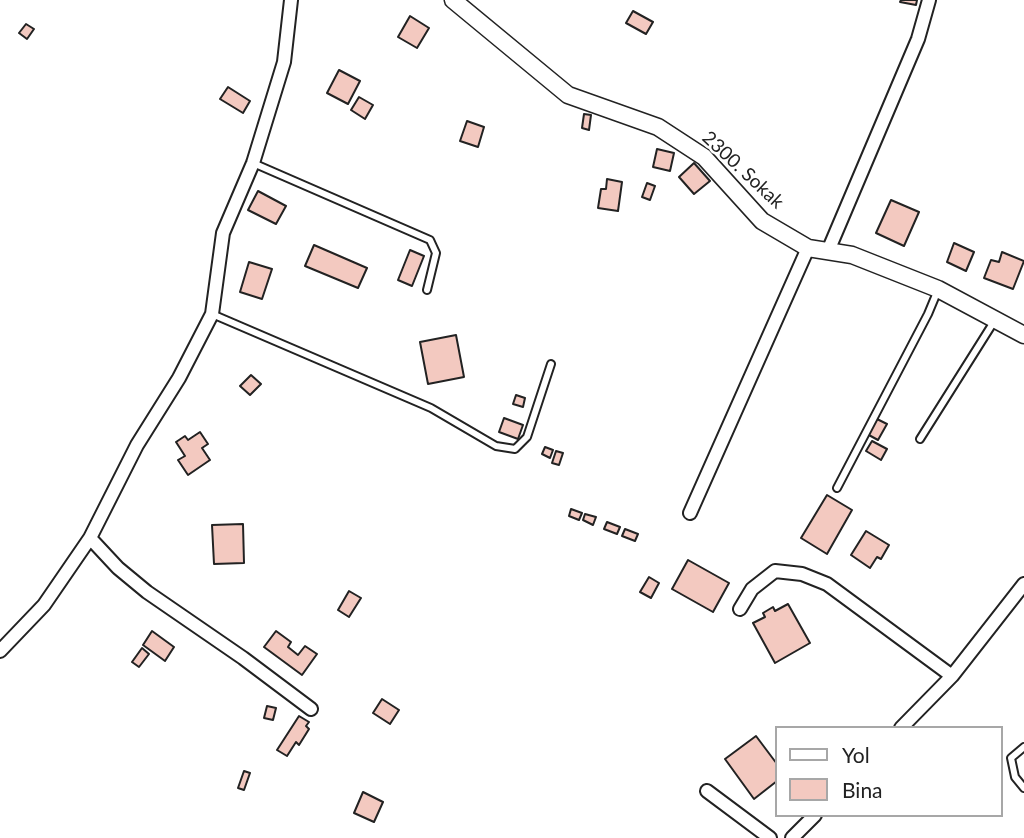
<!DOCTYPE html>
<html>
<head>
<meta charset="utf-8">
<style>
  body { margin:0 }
  #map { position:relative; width:1024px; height:838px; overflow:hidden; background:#fff; font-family:Lato,sans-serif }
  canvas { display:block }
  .legend { position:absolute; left:775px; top:726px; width:228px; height:91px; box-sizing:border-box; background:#fff; border:2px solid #a7a7a7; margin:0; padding:9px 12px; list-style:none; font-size:21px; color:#222 }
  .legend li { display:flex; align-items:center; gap:14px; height:35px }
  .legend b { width:35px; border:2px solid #a7a7a7 }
</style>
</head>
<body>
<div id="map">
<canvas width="1024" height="838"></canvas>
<ul class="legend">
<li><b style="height:9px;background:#fff"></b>Yol</li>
<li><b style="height:19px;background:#f3c9c0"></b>Bina</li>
</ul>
</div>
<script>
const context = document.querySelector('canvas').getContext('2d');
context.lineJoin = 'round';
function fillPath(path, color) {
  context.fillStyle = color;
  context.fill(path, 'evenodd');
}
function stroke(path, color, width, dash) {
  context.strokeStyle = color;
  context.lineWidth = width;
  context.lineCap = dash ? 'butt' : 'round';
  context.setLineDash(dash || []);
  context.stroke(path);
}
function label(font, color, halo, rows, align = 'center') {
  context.font = font + ' Lato,sans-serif';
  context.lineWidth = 5;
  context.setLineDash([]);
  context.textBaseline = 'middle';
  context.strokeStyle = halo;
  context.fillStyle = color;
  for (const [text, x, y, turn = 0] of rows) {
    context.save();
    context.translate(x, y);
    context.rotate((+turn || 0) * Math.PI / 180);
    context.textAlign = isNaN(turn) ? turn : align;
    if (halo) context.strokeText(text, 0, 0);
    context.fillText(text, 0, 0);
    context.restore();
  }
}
const building = new Path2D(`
  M 901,0 L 917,0 L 916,5 L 900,2 Z
  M 633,11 L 653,22 L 646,34 L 626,23 Z
  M 410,16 L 429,28 L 417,48 L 398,37 Z
  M 26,24 L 34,29 L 27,39 L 19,33 Z
  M 339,70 L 360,81 L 348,104 L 327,93 Z
  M 228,87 L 250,101 L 243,113 L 220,99 Z
  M 359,97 L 373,105 L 365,119 L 351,110 Z
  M 584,114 L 591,115 L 589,130 L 582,128 Z
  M 467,121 L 484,127 L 478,147 L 460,141 Z
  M 657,149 L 674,153 L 670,171 L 653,167 Z
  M 694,163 L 710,181 L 694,194 L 679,177 Z
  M 607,179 L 622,182 L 618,211 L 598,208 L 601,189 L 606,189 Z
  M 647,183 L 655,186 L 650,200 L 642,197 Z
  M 258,191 L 286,206 L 276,224 L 248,210 Z
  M 891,200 L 919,212 L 904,246 L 876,233 Z
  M 954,243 L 974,252 L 966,271 L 947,262 Z
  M 314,245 L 367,268 L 358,288 L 305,266 Z
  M 410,250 L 424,256 L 412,286 L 398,280 Z
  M 1002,252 L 1024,261 L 1013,289 L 984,278 L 991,260 L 999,262 Z
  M 249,262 L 272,269 L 262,299 L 240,292 Z
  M 456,335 L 464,377 L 428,384 L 420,342 Z
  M 251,375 L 261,384 L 250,395 L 240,386 Z
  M 516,395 L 525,398 L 523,407 L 513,404 Z
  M 504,418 L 523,425 L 518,439 L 499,432 Z
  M 875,418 L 887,424 L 878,440 L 867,434 Z
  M 200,432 L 208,444 L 202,448 L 210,460 L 188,475 L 178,460 L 185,456 L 176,442 L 185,436 L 188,440 Z
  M 872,441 L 887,449 L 881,460 L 866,451 Z
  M 545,447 L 553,450 L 550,458 L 542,454 Z
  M 556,451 L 563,453 L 559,465 L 552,463 Z
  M 827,495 L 852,510 L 827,554 L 801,538 Z
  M 571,509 L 582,513 L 579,520 L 569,516 Z
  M 585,514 L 596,517 L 593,525 L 583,520 Z
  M 607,522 L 620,527 L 617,534 L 604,529 Z
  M 243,524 L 244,563 L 214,564 L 212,525 Z
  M 625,529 L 638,534 L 635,541 L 622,536 Z
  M 866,531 L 889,545 L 881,559 L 877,557 L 870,568 L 851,555 Z
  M 688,560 L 729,583 L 713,612 L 672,589 Z
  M 649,577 L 659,583 L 651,598 L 640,592 Z
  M 349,591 L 361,598 L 349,617 L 338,610 Z
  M 788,604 L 810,643 L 775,663 L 753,623 L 765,617 L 763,613 L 773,607 L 775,611 Z
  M 152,631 L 174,647 L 165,661 L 143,645 Z
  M 276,631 L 291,642 L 288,647 L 298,655 L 305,646 L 317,654 L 302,675 L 264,647 Z
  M 142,648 L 149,654 L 139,667 L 132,662 Z
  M 382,699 L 399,710 L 390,724 L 373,713 Z
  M 267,706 L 276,708 L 273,720 L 264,718 Z
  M 299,716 L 309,722 L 306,726 L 309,729 L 299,745 L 296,742 L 287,756 L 277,750 Z
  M 756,736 L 777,764 L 777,781 L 754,799 L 725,759 Z
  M 244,771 L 250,773 L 244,790 L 238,788 Z
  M 363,792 L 383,802 L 374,822 L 354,813 Z`);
const service = new Path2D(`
  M 253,163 L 430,240 L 436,253 L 427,290
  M 212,314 L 431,408 L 496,446 L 515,449 L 527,437 L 551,364
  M 920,439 L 995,320
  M 837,488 L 928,314 L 938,290
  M 1024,747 L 1011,758 L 1015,777 L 1024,788`);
const minor = new Path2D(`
  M 828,251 L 918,39 L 929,0
  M 690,513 L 808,248
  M 90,538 L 118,568 L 147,592 L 243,658 L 311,709
  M 740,609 L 752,589 L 775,571 L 802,574 L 827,584 L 952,676
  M 0,651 L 44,605 L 90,538 L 137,445 L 179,378 L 212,314 L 223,233 L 253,163 L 284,62 L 291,0
  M 901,728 L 952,676 L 1024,584
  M 707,791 L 770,838
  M 792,838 L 815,815`);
const tertiary = new Path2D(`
  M 453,0 L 568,95 L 658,127 L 704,157 L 762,221 L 808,248 L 852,255 L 938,289 L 1024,335`);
const streetNames = [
  ["2300. Sokak",743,170,43]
];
fillPath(building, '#f3c9c0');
stroke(building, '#222', 2);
stroke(service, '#222', 10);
stroke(minor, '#222', 16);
stroke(tertiary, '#222', 19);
stroke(service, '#fff', 6);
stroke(minor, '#fff', 12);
stroke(tertiary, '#fff', 16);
label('19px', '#222', '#fff', streetNames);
</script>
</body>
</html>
